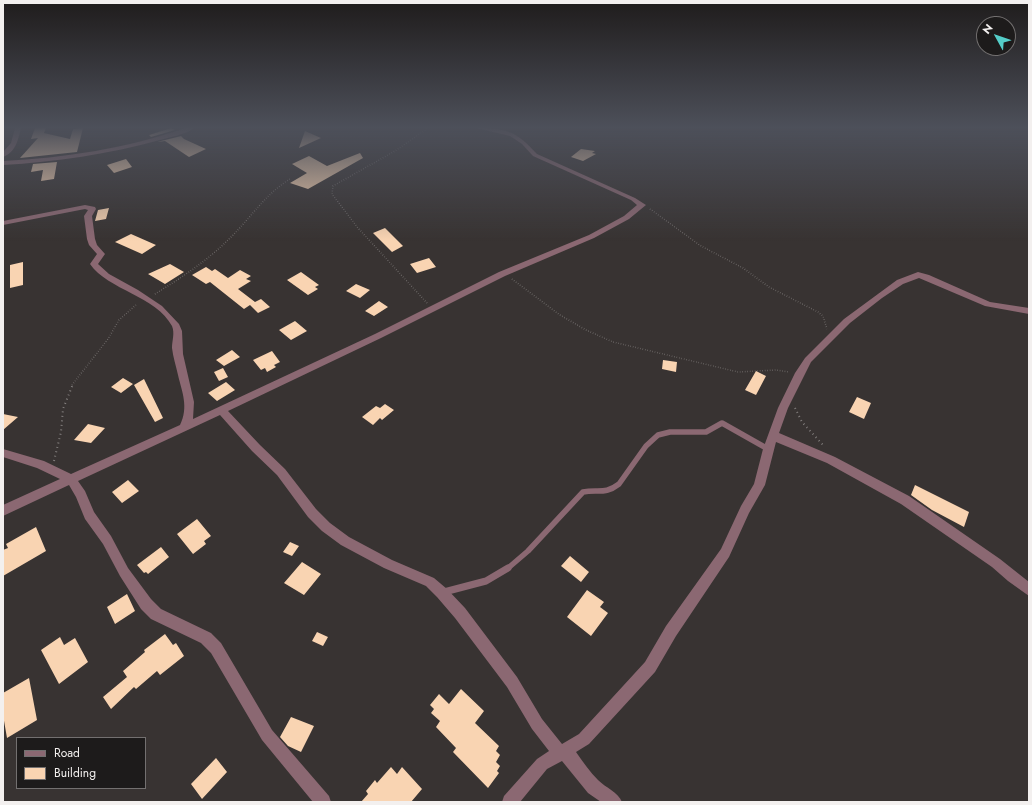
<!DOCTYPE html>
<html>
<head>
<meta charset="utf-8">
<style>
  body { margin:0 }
  #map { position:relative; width:1032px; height:805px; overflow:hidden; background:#383332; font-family:Jost,sans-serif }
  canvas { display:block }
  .frame { position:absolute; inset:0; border:4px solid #f3f0ef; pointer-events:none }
  .legend { position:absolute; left:16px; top:737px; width:130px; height:52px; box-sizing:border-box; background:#1d1b1b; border:1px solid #737070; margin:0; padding:5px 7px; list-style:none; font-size:12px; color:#f3f0ef }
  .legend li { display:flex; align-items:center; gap:8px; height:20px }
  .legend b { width:20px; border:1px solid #737070 }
  .north { position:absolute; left:976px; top:16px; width:40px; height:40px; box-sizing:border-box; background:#1d1b1b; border:1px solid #737070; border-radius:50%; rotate:310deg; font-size:11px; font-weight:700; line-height:16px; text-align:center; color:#f3f0ef }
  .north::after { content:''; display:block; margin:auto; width:14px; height:18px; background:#54cdc8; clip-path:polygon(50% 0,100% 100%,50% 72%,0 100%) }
</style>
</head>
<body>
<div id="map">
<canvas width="1032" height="805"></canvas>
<div class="frame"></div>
<ul class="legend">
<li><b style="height:5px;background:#8b6872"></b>Road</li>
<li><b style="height:11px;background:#f9d4b2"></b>Building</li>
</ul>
<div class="north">N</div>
</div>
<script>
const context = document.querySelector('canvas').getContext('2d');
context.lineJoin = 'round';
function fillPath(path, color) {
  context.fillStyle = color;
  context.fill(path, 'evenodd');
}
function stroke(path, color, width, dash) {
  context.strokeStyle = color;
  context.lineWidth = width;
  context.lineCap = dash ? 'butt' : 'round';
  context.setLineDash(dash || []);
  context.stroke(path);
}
const building = new Path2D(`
  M 35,128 L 46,128 L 44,133 L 70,139 L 73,129 L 83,128 L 77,152 L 20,158 L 38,138 L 31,139 Z
  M 171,128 L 175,130 L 151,137 L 149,135 Z
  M 305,131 L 321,138 L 299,148 Z
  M 181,136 L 184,139 L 206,149 L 189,157 L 165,141 L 157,142 Z
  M 581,149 L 595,151 L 592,153 L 596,154 L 583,161 L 571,157 Z
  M 360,153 L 363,158 L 308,189 L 290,183 L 307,173 L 292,164 L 309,156 L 327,166 Z
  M 126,159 L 132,167 L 114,173 L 107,165 Z
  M 57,162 L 54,179 L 41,181 L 43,170 L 31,172 L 33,164 Z
  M 109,208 L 106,219 L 95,221 L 98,210 Z
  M 385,228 L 403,246 L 392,252 L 373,233 Z
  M 131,234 L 156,245 L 142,254 L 115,242 Z
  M 429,258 L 436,267 L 417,273 L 410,264 Z
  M 23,262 L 23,285 L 10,288 L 10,265 Z
  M 170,264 L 184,272 L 165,284 L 148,274 Z
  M 206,267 L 212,271 L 215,269 L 228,278 L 240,270 L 251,276 L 246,279 L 251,281 L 238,289 L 255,302 L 253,303 L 261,299 L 270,307 L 258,313 L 250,305 L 244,309 L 210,282 L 206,284 L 192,275 Z
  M 301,272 L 319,285 L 315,287 L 318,289 L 308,295 L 287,280 Z
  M 356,284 L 370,290 L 360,298 L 346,291 Z
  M 379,301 L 388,307 L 374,316 L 365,311 Z
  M 295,321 L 307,331 L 291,340 L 279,330 Z
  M 232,350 L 240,357 L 224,366 L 216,360 Z
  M 272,351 L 280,362 L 274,365 L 276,367 L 267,372 L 265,368 L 261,370 L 253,360 Z
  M 663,360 L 677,362 L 676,372 L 662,369 Z
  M 223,368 L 228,377 L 219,381 L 214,372 Z
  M 756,371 L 766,376 L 756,395 L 745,390 Z
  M 123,378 L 133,384 L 121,393 L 111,387 Z
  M 144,379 L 163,418 L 155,422 L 134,385 Z
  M 226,382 L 235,390 L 217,401 L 208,393 Z
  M 857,397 L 871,403 L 864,419 L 849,412 Z
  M 385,404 L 394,410 L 382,420 L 380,418 L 373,425 L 362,417 L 376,406 L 380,408 Z
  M 3,414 L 18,417 L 3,430 Z
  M 88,424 L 105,428 L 91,443 L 74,440 Z
  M 128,480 L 139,491 L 122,503 L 112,492 Z
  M 915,485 L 969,512 L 964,527 L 932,510 L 911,495 Z
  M 197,519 L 211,536 L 204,541 L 206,544 L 193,554 L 177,534 Z
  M 36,527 L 46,551 L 3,576 L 3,550 L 8,548 L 6,544 Z
  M 290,542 L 299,546 L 292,556 L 283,552 Z
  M 161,547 L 169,557 L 148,574 L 146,572 L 144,573 L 137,565 Z
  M 570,556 L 589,572 L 581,582 L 561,566 Z
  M 302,562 L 321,574 L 304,595 L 284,583 Z
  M 587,590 L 604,602 L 600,607 L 608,613 L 591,636 L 567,617 Z
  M 127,594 L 135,611 L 115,624 L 107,607 Z
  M 317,632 L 328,637 L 323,646 L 312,641 Z
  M 165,634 L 173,645 L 176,643 L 184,656 L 160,675 L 157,671 L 136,689 L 134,687 L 111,709 L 103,697 L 127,677 L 123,671 L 145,652 L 144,650 Z
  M 60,637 L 64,645 L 75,638 L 88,662 L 59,684 L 41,650 Z
  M 29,678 L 37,720 L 7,738 L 3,715 L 3,693 Z
  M 461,689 L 484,711 L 475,723 L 499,746 L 496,751 L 500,755 L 496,762 L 500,766 L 497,771 L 499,773 L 488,788 L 453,752 L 456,748 L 436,727 L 440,721 L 431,713 L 434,709 L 430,705 L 439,694 L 449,704 Z
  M 291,717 L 314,726 L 301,752 L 288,746 L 280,737 Z
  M 216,758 L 227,772 L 202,799 L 191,784 Z
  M 391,767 L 397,774 L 402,767 L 422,789 L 411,802 L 361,802 L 368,794 L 366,791 L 375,780 L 377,783 Z`);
const pathFar1 = new Path2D(`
  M 650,209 L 701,246 L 743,268 L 769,287 L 818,312 L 823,316 L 827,329
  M 512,279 L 560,315 L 586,330 L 613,342 L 738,372 L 776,370 L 789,372
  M 155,294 C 181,278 207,261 229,239 C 250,219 265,194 290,179
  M 427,303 L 358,228 L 332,194 L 333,186 L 395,151 L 428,128
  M 72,385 L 108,339 L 119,320 L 137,304`);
const path = new Path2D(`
  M 795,408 L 802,422 L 823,445
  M 54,461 L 61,432 L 63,409 L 73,384`);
const serviceFar1 = new Path2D(`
  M 507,569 L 528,551 L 583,492 C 598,489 605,495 619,484 L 646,446 L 658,435 L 670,432 L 706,432 L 722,423 L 768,449`);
const service = new Path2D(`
  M 444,592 L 486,581 L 508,568`);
const minor = new Path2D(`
  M 15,128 L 21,128 C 18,140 16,152 3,157 L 3,152 L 11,143 Z
  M 185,128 L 194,128 C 185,135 170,137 160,140 C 109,154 55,162 3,165 L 3,161 C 64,158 128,148 185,128 Z
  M 476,128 C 507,128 516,131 537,154 L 635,198 L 646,205 L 629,219 L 594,238 L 505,276 L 381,338 L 228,411 L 260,445 L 285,469 L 316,509 L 330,523 L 349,537 L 392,560 L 434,578 L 447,589 L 465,608 L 517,677 L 542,719 L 562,744 L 579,734 L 645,662 L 666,626 L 721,549 L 741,506 L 754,484 L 763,449 L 778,408 L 795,373 L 805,358 L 844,319 L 897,280 L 918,272 L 929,275 L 990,302 L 1029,308 L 1029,314 L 985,306 L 919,278 L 903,284 L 882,298 L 850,323 L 811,362 L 788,408 L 779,433 L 835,457 L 909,496 L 1000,559 L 1029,582 L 1029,596 L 1008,581 L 992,567 L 901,504 L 827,463 L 776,442 L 765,485 L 749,513 L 729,557 L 676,636 L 655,672 L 589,744 L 576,752 C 583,762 590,772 598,780 C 606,788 618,792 622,802 L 601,802 L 588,793 L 562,761 L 547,769 L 520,802 L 502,802 L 504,796 L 537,759 L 549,751 L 532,729 L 507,687 L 455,618 L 437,597 L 426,586 L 384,568 L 341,545 L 322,531 L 308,517 L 277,475 L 252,451 L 220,415 L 78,481 L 85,491 L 94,512 L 111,536 L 128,568 L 151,599 L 161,609 L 211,633 L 221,643 L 272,730 L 329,796 L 331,802 L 313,802 L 262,740 L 211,653 L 201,643 L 151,619 L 141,609 L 120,576 L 103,544 L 85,519 L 76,497 L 69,485 L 3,516 L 3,505 L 60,479 L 37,468 L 3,457 L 3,449 L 44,461 L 71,474 L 180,425 C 189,407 182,392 178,375 C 176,366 173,357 172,348 C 172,341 175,333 172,326 C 156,296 108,290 90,264 L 97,254 L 89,245 L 87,239 L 84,216 L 88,210 L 85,209 L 3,225 L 3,221 L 85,205 L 95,207 L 96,209 L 92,216 L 95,239 L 97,245 L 105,254 L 98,264 L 109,274 L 138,290 L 162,306 L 179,324 L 182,331 L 183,354 L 194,402 L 193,419 L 375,334 L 499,272 L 589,235 L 624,216 L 637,205 L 631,200 L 533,156 L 522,144 L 510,136 Z`);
fillPath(building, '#f9d4b2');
stroke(pathFar1, '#827e7d', 1.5, [0.5, 2]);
stroke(path, '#827e7d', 2, [1, 3.5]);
stroke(serviceFar1, '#8b6872', 5.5);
stroke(service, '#8b6872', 7);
fillPath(minor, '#8b6872');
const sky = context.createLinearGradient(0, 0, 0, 241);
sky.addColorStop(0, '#1f1c1c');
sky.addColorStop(0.53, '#4d505a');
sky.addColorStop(1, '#4d505a00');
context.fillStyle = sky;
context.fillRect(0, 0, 1032, 241);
</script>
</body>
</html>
